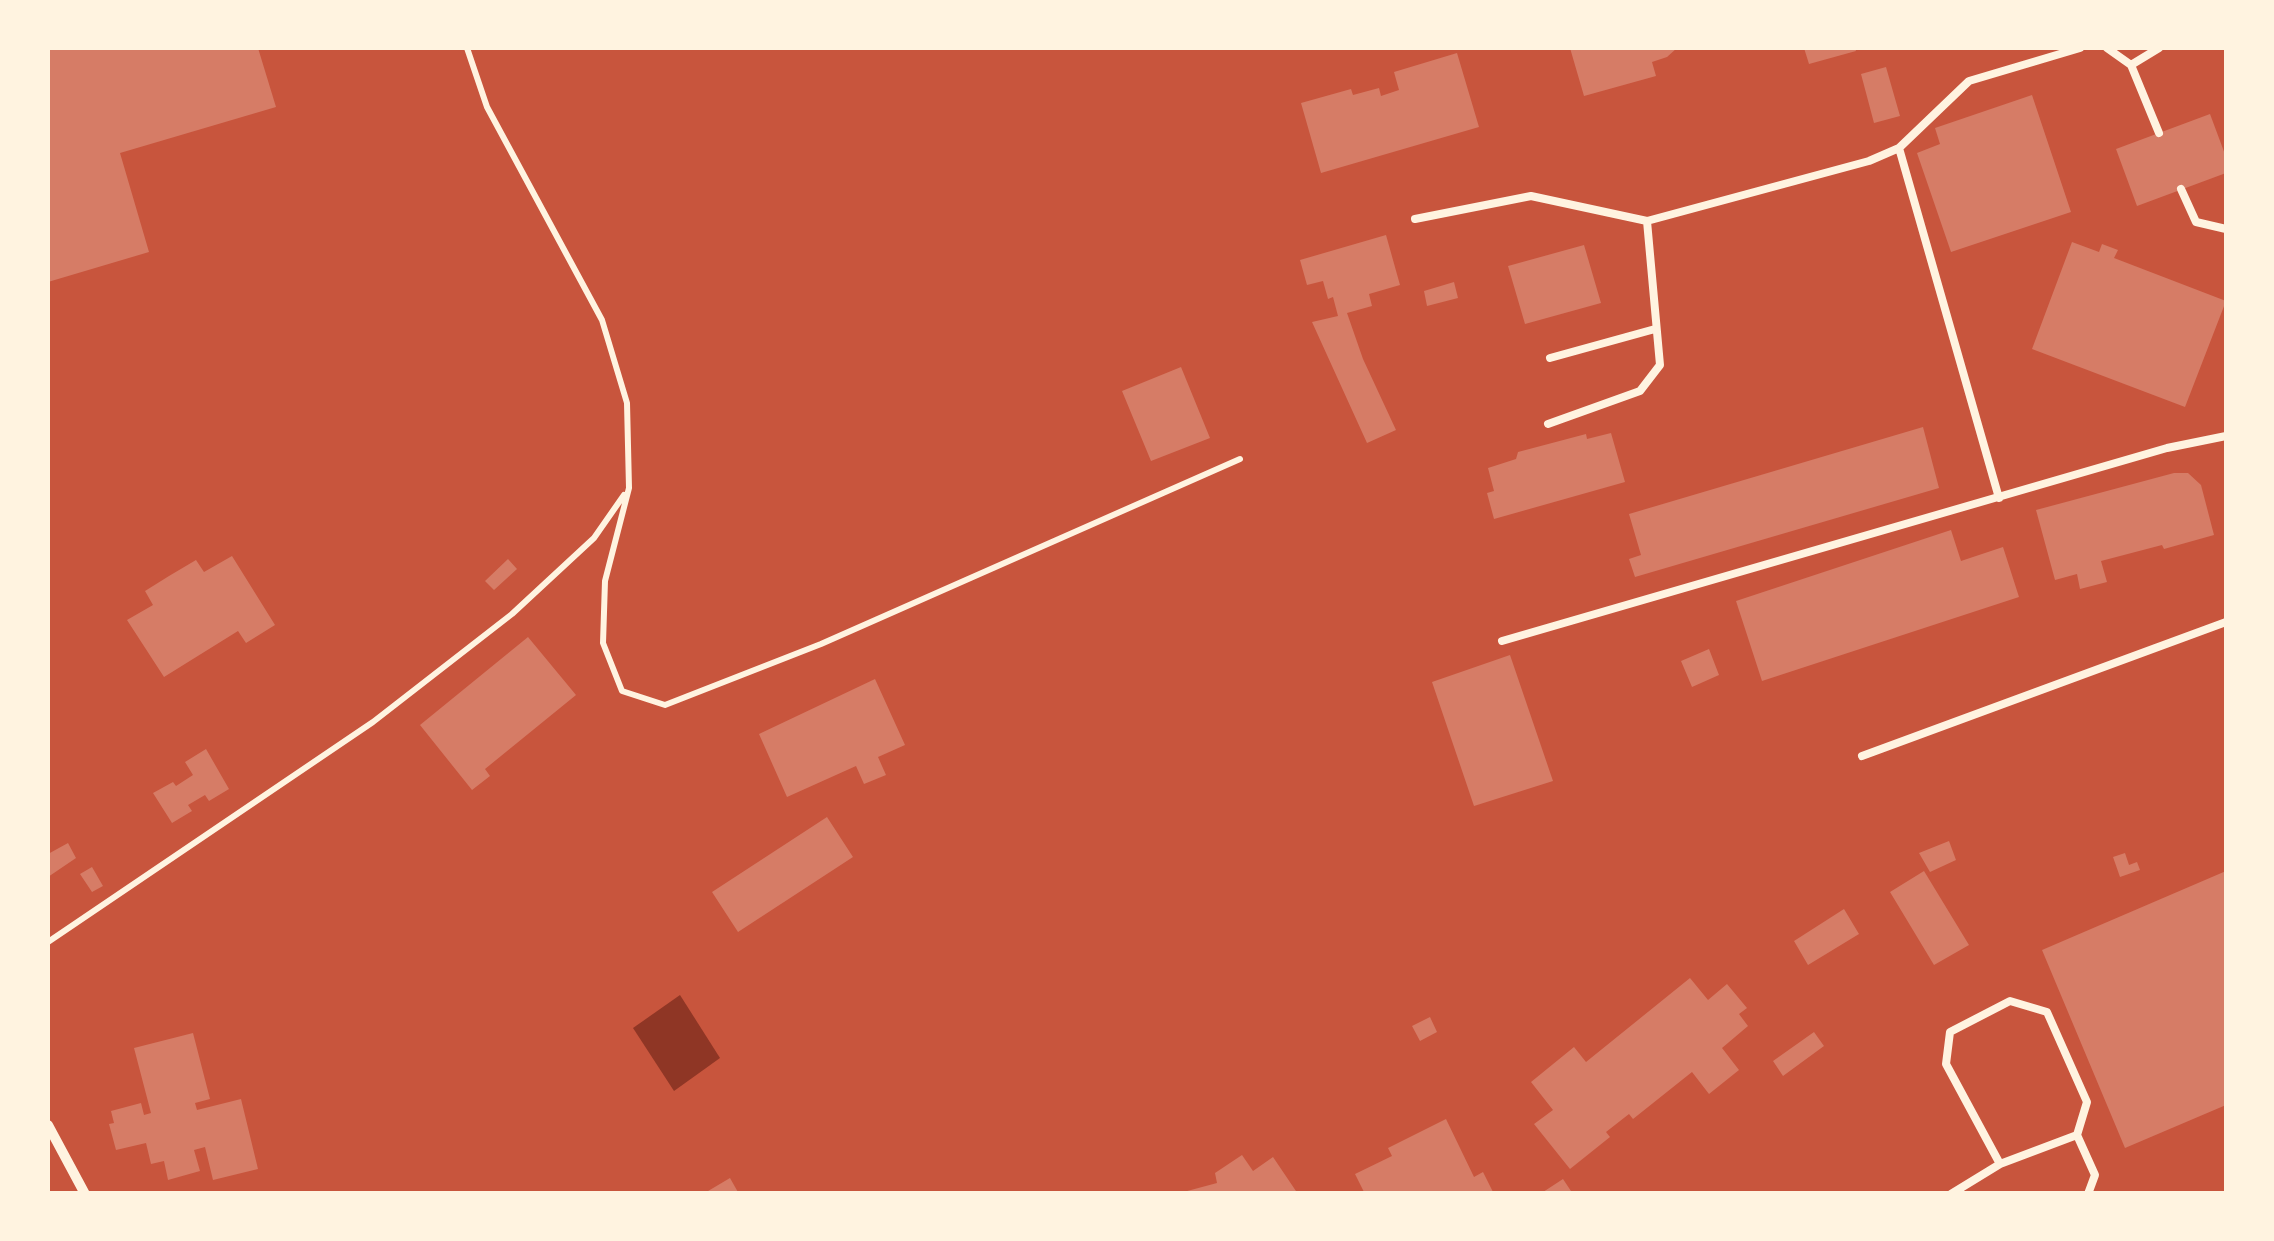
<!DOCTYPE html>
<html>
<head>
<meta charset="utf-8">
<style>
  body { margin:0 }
  #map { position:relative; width:2274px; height:1241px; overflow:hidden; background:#c8553d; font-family:"Crimson Pro",serif }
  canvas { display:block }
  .frame { position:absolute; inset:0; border:50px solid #fff3e0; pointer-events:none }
</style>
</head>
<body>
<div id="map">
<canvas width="2274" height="1241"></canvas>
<div class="frame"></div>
</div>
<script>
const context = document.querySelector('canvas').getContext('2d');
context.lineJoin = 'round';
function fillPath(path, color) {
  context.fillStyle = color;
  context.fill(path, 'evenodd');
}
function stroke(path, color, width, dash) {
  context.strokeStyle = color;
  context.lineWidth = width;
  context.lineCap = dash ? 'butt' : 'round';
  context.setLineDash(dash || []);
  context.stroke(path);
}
const water = new Path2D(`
  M 680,995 L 720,1058 L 674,1091 L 633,1028 Z`);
const building = new Path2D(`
  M 48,48 L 258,48 L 276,107 L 120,153 L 149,252 L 48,282 Z
  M 1570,48 L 1677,48 L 1667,57 L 1652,62 L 1656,76 L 1584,96 Z
  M 1804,48 L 1855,48 L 1856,51 L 1809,64 Z
  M 1457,53 L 1479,127 L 1321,173 L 1301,103 L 1351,89 L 1353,95 L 1379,88 L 1381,96 L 1399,90 L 1394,72 Z
  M 1886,67 L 1900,116 L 1874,123 L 1861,74 Z
  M 2032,95 L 2071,212 L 1951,252 L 1917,153 L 1940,144 L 1935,128 Z
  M 2210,114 L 2226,157 L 2226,173 L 2137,206 L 2116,149 Z
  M 1386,235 L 1400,285 L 1369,294 L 1372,306 L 1347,313 L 1363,359 L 1396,430 L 1367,443 L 1312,322 L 1338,316 L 1333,297 L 1328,299 L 1323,281 L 1307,285 L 1300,260 Z
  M 2072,242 L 2099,252 L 2102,244 L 2118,250 L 2114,258 L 2226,301 L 2185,407 L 2032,349 Z
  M 1584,245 L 1601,303 L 1525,324 L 1508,266 Z
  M 1454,282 L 1458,298 L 1427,306 L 1424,291 Z
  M 1181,367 L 1210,438 L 1151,461 L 1122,391 Z
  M 1923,427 L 1939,488 L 1635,577 L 1629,559 L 1641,555 L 1629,514 Z
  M 1611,433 L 1625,482 L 1494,519 L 1487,493 L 1494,491 L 1488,468 L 1516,459 L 1518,452 L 1586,434 L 1587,439 Z
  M 2174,473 L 2188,473 L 2201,485 L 2214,535 L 2164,549 L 2162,545 L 2101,561 L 2107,582 L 2080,589 L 2077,574 L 2055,580 L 2036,510 Z
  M 1951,530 L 1961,561 L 2003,547 L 2019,597 L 1762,681 L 1736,601 Z
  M 232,556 L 275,625 L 246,643 L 238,631 L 164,677 L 127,620 L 153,605 L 145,591 L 169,576 L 196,560 L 204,572 Z
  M 508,559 L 517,569 L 494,590 L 485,581 Z
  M 528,637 L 576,695 L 485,769 L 490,776 L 472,790 L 420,725 Z
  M 1709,649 L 1719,675 L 1692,687 L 1681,661 Z
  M 1510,655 L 1553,781 L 1474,806 L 1432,682 Z
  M 875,679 L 905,745 L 878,757 L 886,775 L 864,784 L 856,766 L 787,797 L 759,734 Z
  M 206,749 L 229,789 L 209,801 L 205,795 L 188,805 L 192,811 L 172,823 L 153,793 L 173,782 L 176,786 L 193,775 L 185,762 Z
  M 827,817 L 853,857 L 738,932 L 712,892 Z
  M 1949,841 L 1956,860 L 1930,872 L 1919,853 Z
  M 68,843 L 76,858 L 48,877 L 48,854 Z
  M 2125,853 L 2129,865 L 2137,862 L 2140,870 L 2120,877 L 2113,857 Z
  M 92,867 L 103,886 L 92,892 L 80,874 Z
  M 1924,871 L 1969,945 L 1934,965 L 1890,892 Z
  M 2226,871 L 2226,1105 L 2125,1148 L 2042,950 Z
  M 1844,909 L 1859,934 L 1808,965 L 1794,941 Z
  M 1690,978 L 1708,1000 L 1727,984 L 1747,1008 L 1739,1014 L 1748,1026 L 1722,1048 L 1739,1070 L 1709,1094 L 1692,1072 L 1633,1119 L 1629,1114 L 1606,1132 L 1610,1137 L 1570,1169 L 1534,1124 L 1553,1110 L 1531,1082 L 1574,1047 L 1586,1062 Z
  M 1430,1017 L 1437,1032 L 1420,1041 L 1412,1026 Z
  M 1814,1032 L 1824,1046 L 1783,1076 L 1773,1061 Z
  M 193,1033 L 210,1099 L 195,1103 L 197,1110 L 241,1099 L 258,1169 L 213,1180 L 205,1147 L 194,1150 L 200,1171 L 168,1180 L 164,1161 L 151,1164 L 146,1143 L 116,1150 L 109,1124 L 114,1123 L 111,1111 L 141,1103 L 144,1115 L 151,1113 L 134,1048 Z
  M 1446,1119 L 1474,1177 L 1483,1172 L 1494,1194 L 1365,1194 L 1355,1174 L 1392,1156 L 1388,1148 Z
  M 1242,1155 L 1253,1171 L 1273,1157 L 1298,1194 L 1176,1194 L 1217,1183 L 1215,1173 Z
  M 730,1178 L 739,1194 L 703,1194 Z
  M 1563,1179 L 1573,1194 L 1540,1194 Z`);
const path = new Path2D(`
  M 467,48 L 487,107 L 602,320 L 627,403 L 629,488 L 605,581 L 603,643 L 622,691 L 665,705 L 821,644 L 1240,459
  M 48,942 L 373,722 L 512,614 L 594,538 L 624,495`);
const service = new Path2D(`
  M 2107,48 L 2131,65
  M 2159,48 L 2131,65 L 2159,133
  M 2181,189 L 2196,222 L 2226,229
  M 1415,219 L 1531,196 L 1647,221 L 1869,161 L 1899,148
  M 1550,358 L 1655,329
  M 1548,424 L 1640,391 L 1660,365 L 1647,221
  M 1999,498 L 1899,148 L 1969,81 L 2080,48
  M 1502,641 L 2167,448 L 2226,436
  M 1862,756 L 2226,622
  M 2077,1135 L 2000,1164 L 1946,1064 L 1950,1032 L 2010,1001 L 2047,1012 L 2087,1102 L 2077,1135 L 2095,1175 L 2088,1194
  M 1951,1194 L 2000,1164`);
const minor = new Path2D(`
  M 48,1125 L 85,1194`);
fillPath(water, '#8f3625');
fillPath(building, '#d67c66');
stroke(path, '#fff3e0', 6);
stroke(service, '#fff3e0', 8);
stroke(minor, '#fff3e0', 10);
</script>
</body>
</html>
